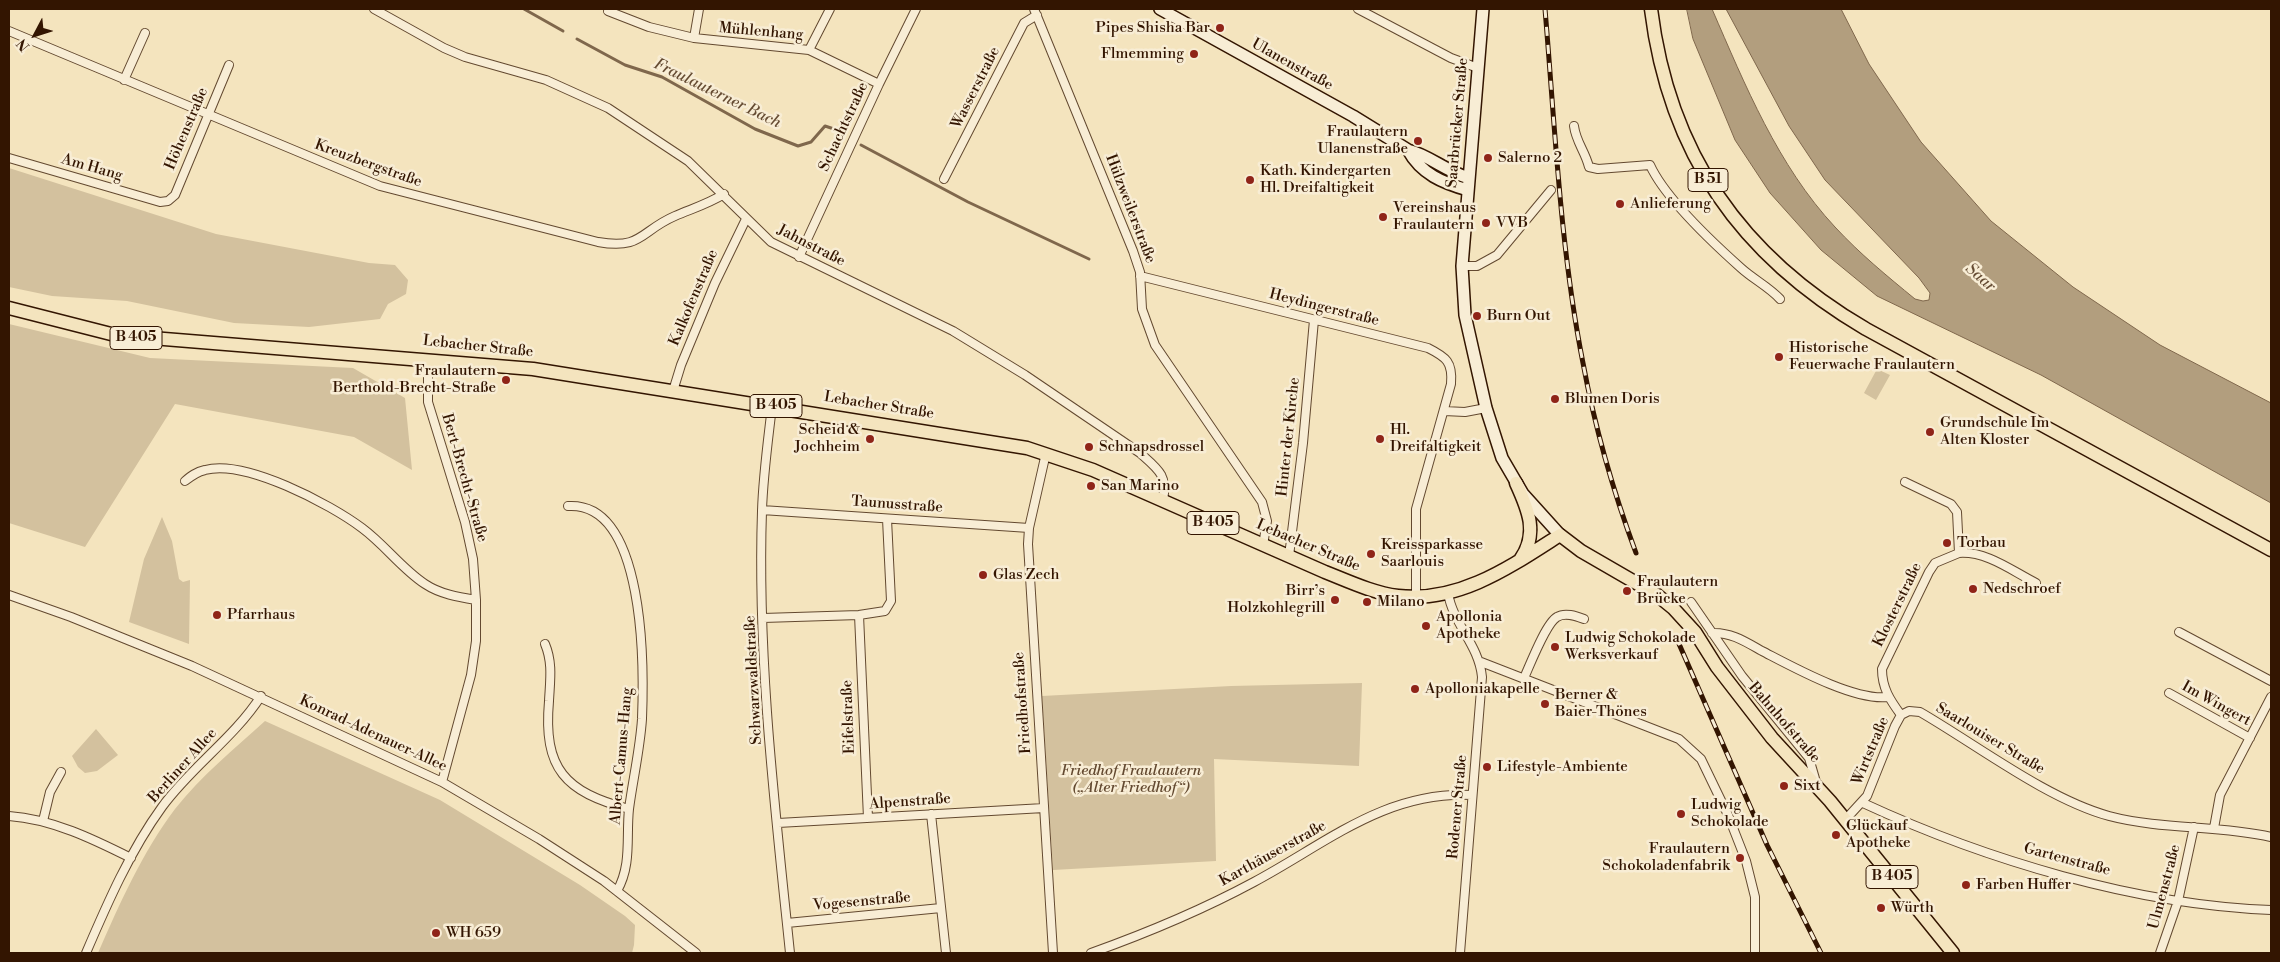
<!DOCTYPE html>
<html>
<head>
<meta charset="utf-8">
<style>
  body { margin:0 }
  #map { position:relative; width:2280px; height:962px; overflow:hidden; background:#f4e4be; font-family:"Libre Bodoni",serif }
  canvas { display:block }
  .frame { position:absolute; inset:0; border:10px solid #331501; pointer-events:none }
  .north { position:absolute; left:10px; top:10px; width:50px; height:50px; -webkit-text-stroke:4px #f8edd5; paint-order:stroke; rotate:230deg; font-size:14px; font-weight:700; line-height:20px; text-align:center; color:#331501 }
  .north::after { content:''; display:block; margin:auto; width:18px; height:22px; background:#331501; clip-path:polygon(50% 0,100% 100%,50% 72%,0 100%) }
</style>
</head>
<body>
<div id="map">
<canvas width="2280" height="962"></canvas>
<div class="frame"></div>
<div class="north">N</div>
</div>
<script>
const context = document.querySelector('canvas').getContext('2d');
context.lineJoin = 'round';
function fillPath(path, color) {
  context.fillStyle = color;
  context.fill(path, 'evenodd');
}
function stroke(path, color, width, dash) {
  context.strokeStyle = color;
  context.lineWidth = width;
  context.lineCap = dash ? 'butt' : 'round';
  context.setLineDash(dash || []);
  context.stroke(path);
}
function label(font, color, halo, rows, align = 'center') {
  context.font = font + ' "Libre Bodoni",serif';
  context.lineWidth = 5;
  context.setLineDash([]);
  context.textBaseline = 'middle';
  context.strokeStyle = halo;
  context.fillStyle = color;
  for (const [text, x, y, turn = 0] of rows) {
    context.save();
    context.translate(x, y);
    context.rotate((+turn || 0) * Math.PI / 180);
    context.textAlign = isNaN(turn) ? turn : align;
    if (halo) context.strokeText(text, 0, 0);
    context.fillText(text, 0, 0);
    context.restore();
  }
}
const green = new Path2D(`
  M 9,168 L 216,234 L 369,263 L 395,265 L 408,280 L 406,294 L 388,304 L 380,319 L 309,327 L 234,323 L 127,301 L 52,296 L 9,287 Z
  M 9,324 L 150,358 L 353,368 L 405,398 L 412,470 L 354,437 L 175,404 L 85,547 L 9,523 Z
  M 1877,369 L 1890,375 L 1876,400 L 1864,393 Z
  M 162,517 L 172,541 L 179,579 L 183,582 L 190,580 L 189,644 L 129,622 L 144,559 Z
  M 1362,683 L 1359,766 L 1214,759 L 1216,861 L 1053,870 L 1042,696 L 1231,686 Z
  M 265,721 L 440,800 L 580,885 L 625,916 L 635,925 L 634,945 L 632,953 L 98,953 C 120,903 142,853 175,809 C 201,776 234,749 265,721 Z
  M 96,729 L 118,755 L 97,771 L 85,773 L 78,767 L 72,756 Z`);
const water = new Path2D(`
  M 1687,9 L 1712,9 C 1745,85 1778,166 1835,227 C 1860,254 1887,276 1915,299 L 1923,301 L 1929,300 L 1930,293 L 1919,278 L 1825,180 L 1789,126 L 1726,9 L 1841,9 L 1869,64 L 1921,142 L 1991,221 L 2073,287 L 2160,345 L 2271,403 L 2271,503 L 2041,375 L 1877,296 L 1821,250 L 1770,193 L 1735,140 L 1693,39 Z`);
const stream = new Path2D(`
  M 524,9 L 563,31
  M 577,39 L 625,65 L 662,77 L 755,129 L 798,146 L 811,142 L 825,126 L 843,132
  M 861,145 L 968,202 L 1089,259`);
const street = new Path2D(`
  M 374,9 L 444,48 L 465,57 L 546,80 L 608,108 L 688,161 L 771,242 L 953,331 L 1025,375 L 1140,453 C 1158,469 1168,475 1163,500
  M 1034,9 L 1133,251 L 1140,272 L 1142,309 L 1155,345 L 1262,502 L 1267,521 L 1263,545
  M 1358,9 L 1451,58 L 1478,68
  M 608,11 L 649,27 L 694,38 L 809,50 L 879,84
  M 9,31 L 380,186 L 598,242 C 642,250 640,231 675,216 C 691,209 708,204 724,194
  M 694,38 L 699,9
  M 809,50 L 830,9
  M 124,80 L 145,33
  M 1574,126 C 1576,142 1585,151 1589,167 L 1598,169 L 1650,165 C 1665,198 1713,243 1741,268 C 1753,279 1769,287 1780,299
  M 9,158 L 160,202 L 168,201 L 175,195 L 229,65
  M 944,179 L 1024,23 L 1037,15
  M 799,257 L 879,84 L 916,9
  M 1462,266 L 1477,266 L 1497,255 L 1551,190
  M 1140,276 L 1428,348 C 1446,357 1453,362 1451,384 L 1416,509 L 1416,597
  M 428,359 L 428,402 L 465,522 L 473,559 L 476,600 L 476,641 L 471,675 L 442,782
  M 673,391 L 681,365 L 715,283 L 746,219
  M 772,406 C 768,441 763,476 762,511 C 757,657 775,808 790,953
  M 1444,411 L 1465,412 L 1486,408
  M 1046,453 L 1029,528 L 1028,544 L 1053,953
  M 185,481 C 191,476 196,472 205,470 C 245,459 330,504 362,528 C 385,545 402,569 425,584 C 440,594 458,597 476,600
  M 568,506 C 646,501 644,668 642,719 C 640,749 633,779 629,809 C 626,837 632,865 617,891
  M 762,510 L 1029,528
  M 1959,553 C 1987,551 2012,571 2036,583
  M 1289,556 L 1303,443 L 1314,320
  M 1448,593 C 1453,624 1479,645 1482,677 L 1460,953
  M 9,595 L 71,617 L 192,666 L 442,782 L 539,839 L 604,881 L 696,953
  M 1691,602 L 1742,676 L 1809,758 L 1816,782
  M 859,615 L 868,818
  M 763,618 L 859,615 L 885,611 L 891,601 L 887,519
  M 2179,632 L 2271,681
  M 1712,633 C 1731,632 1746,642 1762,651 C 1793,667 1854,701 1888,697
  M 545,644 C 553,663 550,681 549,701 C 543,769 565,792 629,809
  M 1481,662 L 1679,739 L 1701,759 L 1728,815 L 1746,861 L 1755,897 L 1755,953
  M 1524,678 C 1530,665 1546,623 1557,617 C 1565,612 1576,616 1584,619
  M 2169,693 L 2250,738
  M 1901,715 C 1890,700 1882,688 1882,669 L 1929,572 L 1935,563 L 1959,553 L 1957,512 L 1951,504 L 1905,482
  M 1863,803 C 1986,860 2136,905 2271,910
  M 931,814 L 946,953
  M 9,816 C 52,819 93,839 131,858
  M 1845,820 L 1867,796 L 1895,726 L 1901,715 L 1909,711 L 1920,712 C 1977,745 2047,799 2109,816 C 2162,830 2218,825 2271,837
  M 43,821 L 50,792 L 61,772
  M 778,823 L 1044,808
  M 2214,828 L 2220,795 L 2271,697
  M 787,923 L 941,908
  M 86,953 C 107,904 130,851 162,807 C 191,767 234,738 261,696
  M 1091,953 C 1147,933 1202,910 1254,882 C 1327,843 1385,791 1472,795
  M 2160,953 L 2178,901 L 2194,827`);
const secondary = new Path2D(`
  M 1160,9 L 1353,116 L 1408,150 C 1429,155 1445,171 1469,178
  M 1483,9 L 1462,266 L 1465,315 L 1486,408 L 1502,458 L 1523,494 L 1560,535
  M 1408,150 C 1421,174 1443,183 1468,190`);
const primary = new Path2D(`
  M 1651,9 C 1669,154 1741,256 1866,329 L 2271,550
  M 9,308 L 115,335 L 533,369 L 1027,448 L 1093,470 L 1325,572 C 1348,581 1373,593 1398,596 C 1459,603 1510,567 1560,535 L 1581,551 L 1657,595 L 1673,608 L 1695,632 L 1717,667 L 1772,738 L 1830,801 L 1953,953
  M 1516,483 C 1528,509 1539,534 1520,560`);
const rail = new Path2D(`
  M 1545,9 C 1555,127 1560,247 1583,363 C 1595,428 1613,491 1636,553
  M 1676,637 L 1767,845 L 1821,953`);
const markers = [
  [1220,28,5,"#8f2418"],
  [1194,54,5,"#8f2418"],
  [1418,141,5,"#8f2418"],
  [1488,158,5,"#8f2418"],
  [1250,180,5,"#8f2418"],
  [1620,204,5,"#8f2418"],
  [1383,217,5,"#8f2418"],
  [1486,223,5,"#8f2418"],
  [1477,316,5,"#8f2418"],
  [1779,357,5,"#8f2418"],
  [506,380,5,"#8f2418"],
  [1555,399,5,"#8f2418"],
  [1930,432,5,"#8f2418"],
  [870,439,5,"#8f2418"],
  [1380,439,5,"#8f2418"],
  [1089,447,5,"#8f2418"],
  [1091,486,5,"#8f2418"],
  [1947,543,5,"#8f2418"],
  [1371,554,5,"#8f2418"],
  [983,575,5,"#8f2418"],
  [1973,589,5,"#8f2418"],
  [1627,591,5,"#8f2418"],
  [1335,600,5,"#8f2418"],
  [1367,602,5,"#8f2418"],
  [217,615,5,"#8f2418"],
  [1426,626,5,"#8f2418"],
  [1555,647,5,"#8f2418"],
  [1415,689,5,"#8f2418"],
  [1545,704,5,"#8f2418"],
  [1487,767,5,"#8f2418"],
  [1784,786,5,"#8f2418"],
  [1681,814,5,"#8f2418"],
  [1836,835,5,"#8f2418"],
  [1740,858,5,"#8f2418"],
  [1966,885,5,"#8f2418"],
  [1881,908,5,"#8f2418"],
  [436,933,5,"#8f2418"]
];
const shields = [
  [1708,180,40],
  [136,338,52],
  [776,406,52],
  [1213,523,52],
  [1892,877,52]
];
const shieldNames = [
  ["B 51",1708,180],
  ["B 405",136,338],
  ["B 405",776,406],
  ["B 405",1213,523],
  ["B 405",1892,877]
];
const poiNames = [
  ["Pipes Shisha Bar",1210,28,"right"],
  ["Flmemming",1184,54,"right"],
  ["Fraulautern",1408,132,"right"],
  ["Ulanenstraße",1408,149,"right"],
  ["Salerno 2",1498,158],
  ["Kath. Kindergarten",1260,171],
  ["Hl. Dreifaltigkeit",1260,188],
  ["Anlieferung",1630,204],
  ["Vereinshaus",1393,208],
  ["Fraulautern",1393,225],
  ["VVB",1496,223],
  ["Burn Out",1487,316],
  ["Historische",1789,348],
  ["Feuerwache Fraulautern",1789,365],
  ["Fraulautern",496,371,"right"],
  ["Berthold-Brecht-Straße",496,388,"right"],
  ["Blumen Doris",1565,399],
  ["Grundschule Im",1940,423],
  ["Alten Kloster",1940,440],
  ["Scheid &",860,430,"right"],
  ["Jochheim",860,447,"right"],
  ["Hl.",1390,430],
  ["Dreifaltigkeit",1390,447],
  ["Schnapsdrossel",1099,447],
  ["San Marino",1101,486],
  ["Torbau",1957,543],
  ["Kreissparkasse",1381,545],
  ["Saarlouis",1381,562],
  ["Glas Zech",993,575],
  ["Fraulautern",1637,582],
  ["Brücke",1637,599],
  ["Nedschroef",1983,589],
  ["Birr’s",1325,591,"right"],
  ["Holzkohlegrill",1325,608,"right"],
  ["Milano",1377,602],
  ["Pfarrhaus",227,615],
  ["Apollonia",1436,617],
  ["Apotheke",1436,634],
  ["Ludwig Schokolade",1565,638],
  ["Werksverkauf",1565,655],
  ["Apolloniakapelle",1425,689],
  ["Berner &",1555,695],
  ["Baier-Thönes",1555,712],
  ["Lifestyle-Ambiente",1497,767],
  ["Sixt",1794,786],
  ["Ludwig",1691,805],
  ["Schokolade",1691,822],
  ["Glückauf",1846,826],
  ["Apotheke",1846,843],
  ["Fraulautern",1730,849,"right"],
  ["Schokoladenfabrik",1730,866,"right"],
  ["Farben Huffer",1976,885],
  ["Würth",1891,908],
  ["WH 659",446,933]
];
const streetNames = [
  ["Mühlenhang",761,32,5],
  ["Ulanenstraße",1292,65,29],
  ["Wasserstraße",976,88,-63],
  ["Saarbrücker Straße",1458,123,-85],
  ["Schachtstraße",844,127,-65],
  ["Höhenstraße",187,129,-67],
  ["Kreuzbergstraße",368,164,20],
  ["Am Hang",92,168,16],
  ["Hülzweilerstraße",1130,209,69],
  ["Jahnstraße",811,246,27],
  ["Kalkofenstraße",694,298,-67],
  ["Heydingerstraße",1324,308,14],
  ["Lebacher Straße",478,347,6],
  ["Lebacher Straße",879,406,9],
  ["Hinter der Kirche",1289,437,-84],
  ["Bert-Brecht-Straße",464,478,74],
  ["Taunusstraße",897,505,4],
  ["Lebacher Straße",1308,546,23],
  ["Klosterstraße",1898,605,-64],
  ["Schwarzwaldstraße",754,680,-93],
  ["Friedhofstraße",1023,703,-94],
  ["Im Wingert",2216,704,29],
  ["Eifelstraße",849,717,-92],
  ["Bahnhofstraße",1784,723,49],
  ["Konrad-Adenauer-Allee",373,734,25],
  ["Saarlouiser Straße",1990,739,31],
  ["Wirtstraße",1871,751,-67],
  ["Albert-Camus-Hang",622,756,-85],
  ["Berliner Allee",183,766,-48],
  ["Alpenstraße",910,802,-4],
  ["Rodener Straße",1458,807,-85],
  ["Karthäuserstraße",1273,854,-29],
  ["Gartenstraße",2067,860,15],
  ["Ulmenstraße",2165,887,-75],
  ["Vogesenstraße",862,902,-5]
];
const parkNames = [
  ["Friedhof Fraulautern",1131,771],
  ["(„Alter Friedhof“)",1131,788]
];
const waterNames = [
  ["Fraulauterner Bach",717,94,26],
  ["Saar",1980,278,41]
];
fillPath(green, '#d3c19e');
fillPath(water, '#b29e7e');
stroke(water, '#7f674c', 1);
stroke(stream, '#7f674c', 3);
stroke(street, '#634930', 10);
stroke(secondary, '#331501', 14);
stroke(primary, '#331501', 15);
stroke(street, '#f8edd5', 8);
stroke(secondary, '#f8edd5', 11);
stroke(primary, '#f4e4be', 12);
stroke(rail, '#331501', 5);
stroke(rail, '#f8edd5', 3, [9]);
for (const [x, y, r, color] of markers) {
  const dot = new Path2D();
  dot.arc(x, y, r, 0, 2 * Math.PI);
  context.fillStyle = color;
  context.fill(dot);
  stroke(dot, '#f8edd5', 2);
}
for (const [x, y, w] of shields) {
  const box = new Path2D();
  box.roundRect(x - w / 2, y - 11.5, w, 23, 4);
  context.fillStyle = '#f8edd5';
  context.fill(box);
  stroke(box, '#331501', 1);
}
label('bold 14px', '#331501', null, shieldNames);
label('15px', '#331501', '#f8edd5', poiNames, 'left');
label('15px', '#331501', '#f8edd5', streetNames);
label('italic 15px', '#634930', '#f8edd5', parkNames);
label('italic 16px', '#664c33', '#f8edd5', waterNames);
</script>
</body>
</html>
